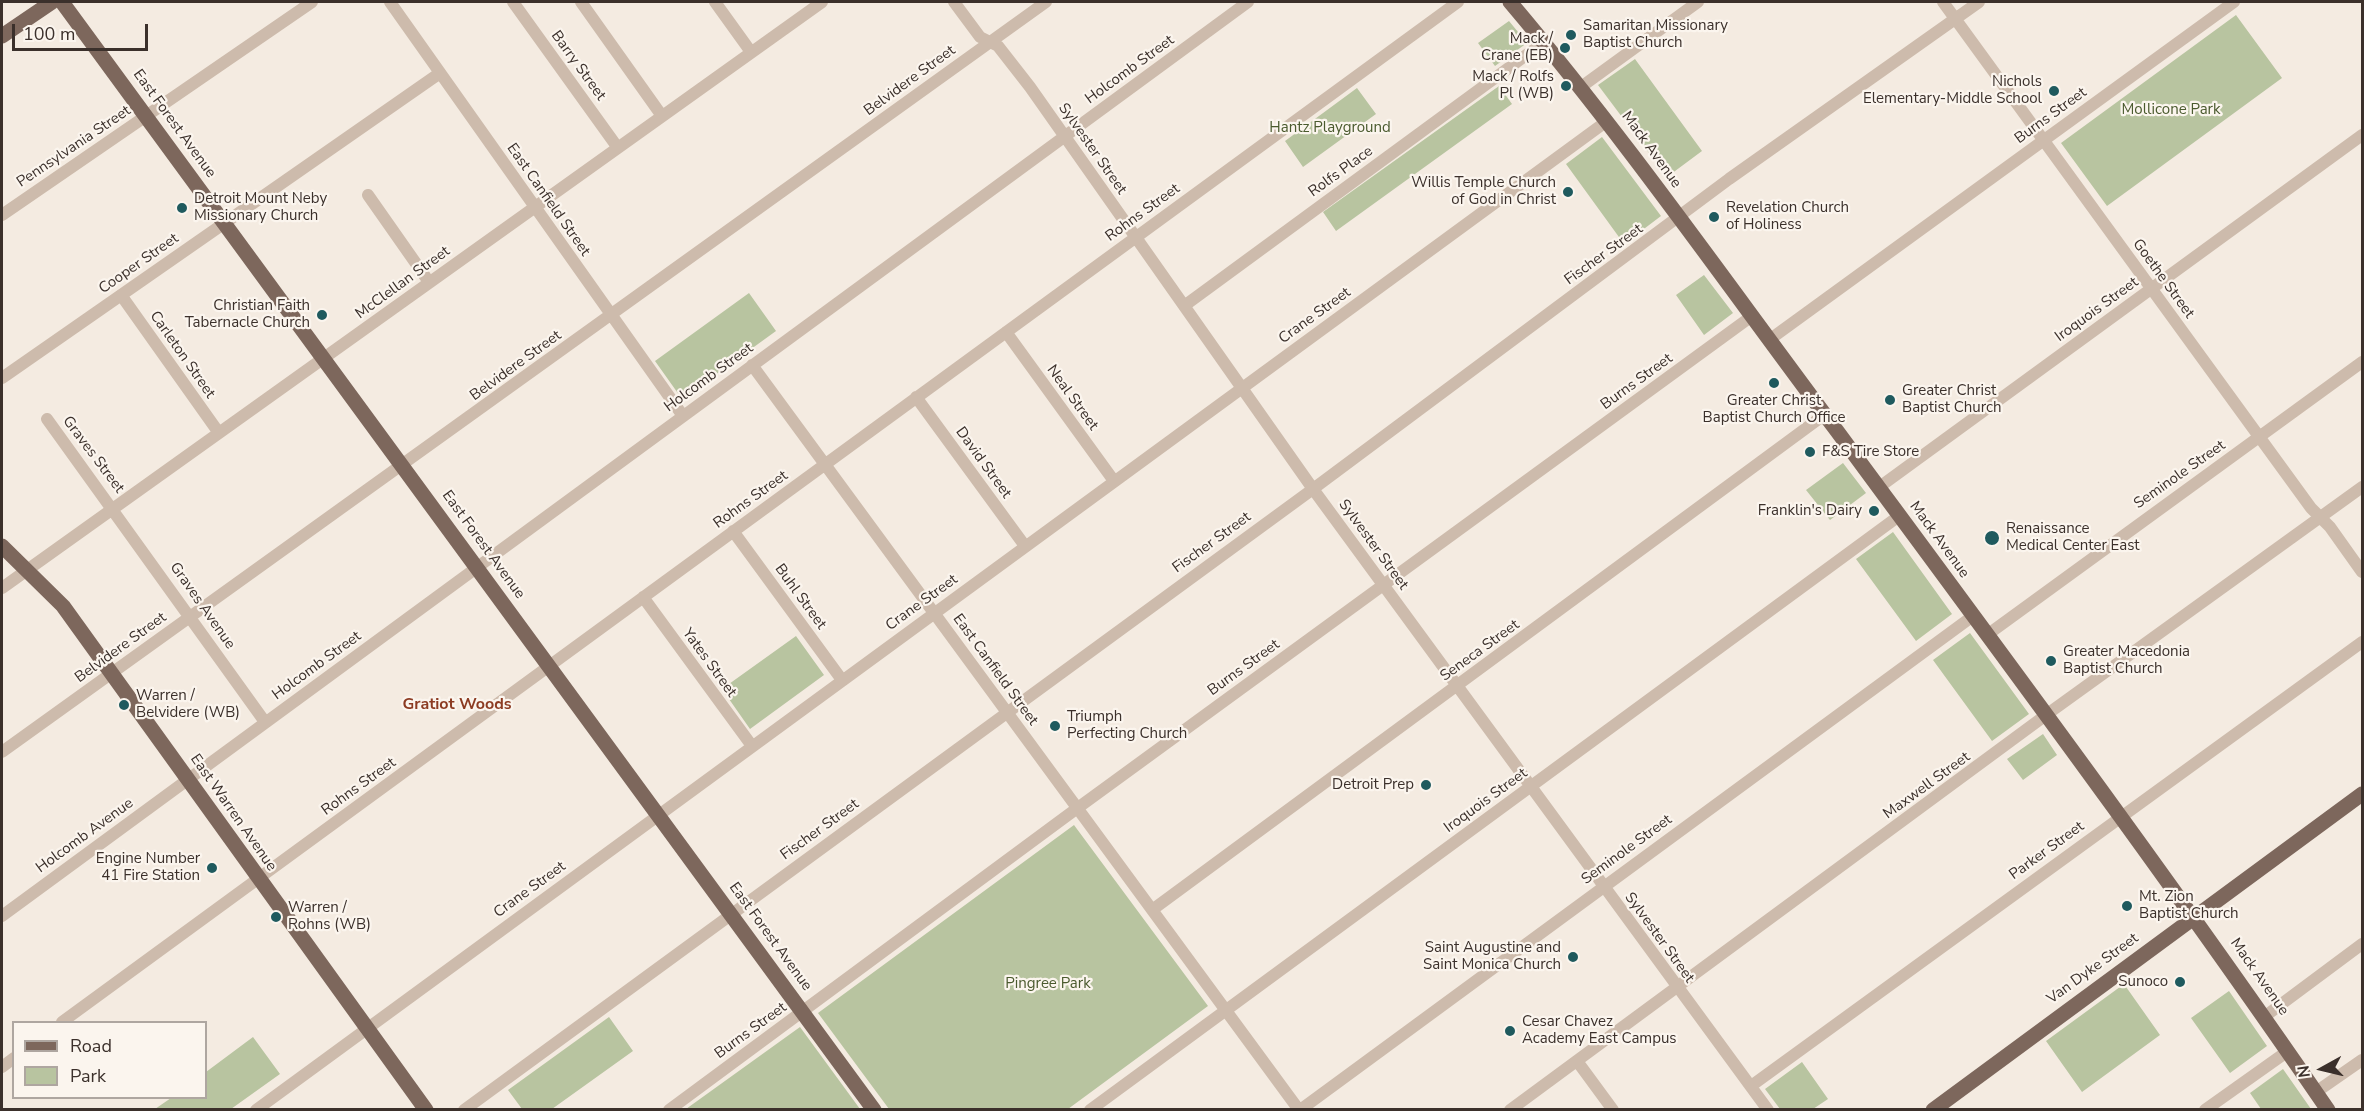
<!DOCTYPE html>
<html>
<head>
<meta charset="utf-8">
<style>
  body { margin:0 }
  #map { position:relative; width:2364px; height:1111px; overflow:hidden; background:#f4ebe1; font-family:"Nunito Sans",sans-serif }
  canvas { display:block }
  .frame { position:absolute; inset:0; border:3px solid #3b302b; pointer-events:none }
  .legend { position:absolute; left:12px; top:1021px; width:195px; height:78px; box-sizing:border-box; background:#fbf5ee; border:2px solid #aea6a0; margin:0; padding:8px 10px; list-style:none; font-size:18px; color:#3b302b }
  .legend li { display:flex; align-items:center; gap:12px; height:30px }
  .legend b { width:30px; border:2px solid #aea6a0 }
  .north { position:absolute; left:2292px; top:1039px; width:60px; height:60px; -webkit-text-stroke:4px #fbf5ee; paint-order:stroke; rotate:262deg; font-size:16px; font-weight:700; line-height:24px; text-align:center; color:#3b302b }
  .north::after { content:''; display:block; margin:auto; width:21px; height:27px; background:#3b302b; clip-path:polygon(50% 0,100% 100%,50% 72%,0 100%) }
  .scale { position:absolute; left:12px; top:24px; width:136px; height:27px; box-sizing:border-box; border:3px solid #3b302b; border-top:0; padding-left:8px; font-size:18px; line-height:21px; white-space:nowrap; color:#3b302b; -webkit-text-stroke:4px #fbf5ee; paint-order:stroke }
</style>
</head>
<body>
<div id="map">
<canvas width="2364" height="1111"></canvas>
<div class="frame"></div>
<ul class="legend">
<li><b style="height:8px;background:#7d675c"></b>Road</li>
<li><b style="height:16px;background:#b8c4a0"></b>Park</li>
</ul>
<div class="north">N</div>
<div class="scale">100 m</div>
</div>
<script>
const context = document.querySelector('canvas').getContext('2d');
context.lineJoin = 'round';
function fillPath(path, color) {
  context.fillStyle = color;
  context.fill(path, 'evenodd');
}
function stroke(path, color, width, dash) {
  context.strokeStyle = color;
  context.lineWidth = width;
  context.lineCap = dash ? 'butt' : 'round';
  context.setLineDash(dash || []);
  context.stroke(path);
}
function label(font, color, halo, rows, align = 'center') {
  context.font = font + ' "Nunito Sans",sans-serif';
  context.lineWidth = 4.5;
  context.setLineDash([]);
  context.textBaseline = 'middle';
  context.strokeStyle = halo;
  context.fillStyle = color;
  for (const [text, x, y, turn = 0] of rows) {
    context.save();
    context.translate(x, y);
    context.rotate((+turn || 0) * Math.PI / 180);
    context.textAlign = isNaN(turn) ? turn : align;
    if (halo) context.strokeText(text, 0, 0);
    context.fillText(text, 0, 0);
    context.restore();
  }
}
const green = new Path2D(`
  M 2236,15 L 2282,78 L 2107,206 L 2061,143 Z
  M 1509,21 L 1527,43 L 1495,66 L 1478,43 Z
  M 1635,59 L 1702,151 L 1667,177 L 1598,85 Z
  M 1499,86 L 1512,104 L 1336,231 L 1323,212 Z
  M 1357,88 L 1376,114 L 1303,167 L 1285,141 Z
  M 1602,137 L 1661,216 L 1624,244 L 1566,164 Z
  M 1704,275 L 1733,313 L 1704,335 L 1676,295 Z
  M 749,293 L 776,331 L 682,399 L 655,361 Z
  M 1843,463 L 1866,493 L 1830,520 L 1806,490 Z
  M 1893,532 L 1952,614 L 1916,641 L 1856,559 Z
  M 1970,633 L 2029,714 L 1992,741 L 1933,660 Z
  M 796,636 L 824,675 L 750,729 L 722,689 Z
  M 2043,734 L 2057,755 L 2023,780 L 2007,759 Z
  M 1074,825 L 1208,1006 L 1068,1109 L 889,1109 L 818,1013 Z
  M 2124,984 L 2160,1035 L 2082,1092 L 2046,1041 Z
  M 2229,991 L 2267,1046 L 2230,1073 L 2191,1018 Z
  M 609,1017 L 633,1051 L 552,1109 L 522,1109 L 508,1090 Z
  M 800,1027 L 860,1109 L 686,1109 Z
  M 253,1037 L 280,1074 L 231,1109 L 155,1109 L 171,1098 L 206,1098 L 206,1072 Z
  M 1802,1062 L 1828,1099 L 1813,1109 L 1780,1109 L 1765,1089 Z
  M 2283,1069 L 2311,1109 L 2261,1109 L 2250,1093 Z`);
const minor = new Path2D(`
  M 390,2 L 683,416
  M 513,2 L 618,148
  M 581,2 L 662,116
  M 715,2 L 751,52
  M 954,2 L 980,37 L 998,46 L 1030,87 L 1313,489 L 1768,1110
  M 1943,2 L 2311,508 L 2330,527 L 2362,572
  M 1581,87 L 1698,2
  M 368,195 L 429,282
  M 2,215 L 312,2
  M 121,295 L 219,433
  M 1184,306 L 1544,42
  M 1006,332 L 1114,481
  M 1769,340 L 2234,2
  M 752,365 L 1299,1110
  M 2,378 L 440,73
  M 916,397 L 1025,546
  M 47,419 L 265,722
  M 1878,488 L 2362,135
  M 733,531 L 842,680
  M 2,588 L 822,2
  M 643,597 L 752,746
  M 1987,635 L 2362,362
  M 2,752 L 1046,2
  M 1152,910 L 1824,415
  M 2,916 L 1248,2
  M 2264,1017 L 2362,944
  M 62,1022 L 1458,2
  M 1577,1061 L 1613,1110
  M 2,1067 L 14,1058
  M 1751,1086 L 2362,642
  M 2316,1092 L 2362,1060
  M 256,1110 L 1607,121
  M 464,1110 L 1313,489 L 1729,179 L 1979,2
  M 669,1110 L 1068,815 L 1752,316
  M 1090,1110 L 1899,516
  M 1300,1110 L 1973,616
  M 1510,1110 L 2046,715 L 2362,487
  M 2205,1110 L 2288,1051`);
const major = new Path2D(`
  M 62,2 L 874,1110
  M 1510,2 C 1626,139 1729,287 1837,431 C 2003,656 2170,880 2328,1110
  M 2,36 L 52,2
  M 2,546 L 63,606 L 426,1110
  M 1933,1110 L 2362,794`);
const markers = [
  [1571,35,6,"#1f5a5e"],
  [1565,48,6,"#1f5a5e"],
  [1566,86,6,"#1f5a5e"],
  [2054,91,6,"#1f5a5e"],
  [1568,192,6,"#1f5a5e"],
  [182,208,6,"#1f5a5e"],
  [1714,217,6,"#1f5a5e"],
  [322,315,6,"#1f5a5e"],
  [1774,383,6,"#1f5a5e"],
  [1890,400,6,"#1f5a5e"],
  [1810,452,6,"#1f5a5e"],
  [1874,511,6,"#1f5a5e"],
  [1992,538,8,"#1f5a5e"],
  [2051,661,6,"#1f5a5e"],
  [124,705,6,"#1f5a5e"],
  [1055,726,6,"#1f5a5e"],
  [1426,785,6,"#1f5a5e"],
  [212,868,6,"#1f5a5e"],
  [2127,906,6,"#1f5a5e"],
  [276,917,6,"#1f5a5e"],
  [1573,957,6,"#1f5a5e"],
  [2180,982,6,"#1f5a5e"],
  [1510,1031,6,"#1f5a5e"]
];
const poiNames = [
  ["Samaritan Missionary",1583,26],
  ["Baptist Church",1583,43],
  ["Mack /",1553,39,"right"],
  ["Crane (EB)",1553,56,"right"],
  ["Mack / Rolfs",1554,77,"right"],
  ["Pl (WB)",1554,94,"right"],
  ["Nichols",2042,82,"right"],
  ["Elementary-Middle School",2042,99,"right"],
  ["Willis Temple Church",1556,183,"right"],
  ["of God in Christ",1556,200,"right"],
  ["Detroit Mount Neby",194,199],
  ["Missionary Church",194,216],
  ["Revelation Church",1726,208],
  ["of Holiness",1726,225],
  ["Christian Faith",310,306,"right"],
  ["Tabernacle Church",310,323,"right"],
  ["Greater Christ",1902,391],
  ["Baptist Church",1902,408],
  ["Greater Christ",1774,401,"center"],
  ["Baptist Church Office",1774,418,"center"],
  ["F&S Tire Store",1822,452],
  ["Franklin's Dairy",1862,511,"right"],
  ["Renaissance",2006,529],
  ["Medical Center East",2006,546],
  ["Greater Macedonia",2063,652],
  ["Baptist Church",2063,669],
  ["Warren /",136,696],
  ["Belvidere (WB)",136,713],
  ["Triumph",1067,717],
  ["Perfecting Church",1067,734],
  ["Detroit Prep",1414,785,"right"],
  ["Engine Number",200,859,"right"],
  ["41 Fire Station",200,876,"right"],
  ["Mt. Zion",2139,897],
  ["Baptist Church",2139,914],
  ["Warren /",288,908],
  ["Rohns (WB)",288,925],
  ["Saint Augustine and",1561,948,"right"],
  ["Saint Monica Church",1561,965,"right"],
  ["Sunoco",2168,982,"right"],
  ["Cesar Chavez",1522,1022],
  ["Academy East Campus",1522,1039]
];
const streetNames = [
  ["Barry Street",578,66,54],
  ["Holcomb Street",1130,70,-36],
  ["Belvidere Street",910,81,-36],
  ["Burns Street",2051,116,-36],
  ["East Forest Avenue",174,124,54],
  ["Pennsylvania Street",74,147,-34],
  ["Sylvester Street",1092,149,55],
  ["Mack Avenue",1651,150,54],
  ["Rolfs Place",1341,172,-36],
  ["East Canfield Street",548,200,55],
  ["Rohns Street",1143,213,-36],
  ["Fischer Street",1604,255,-36],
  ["Cooper Street",139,264,-35],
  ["Goethe Street",2163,279,54],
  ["McClellan Street",403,283,-36],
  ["Iroquois Street",2097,310,-36],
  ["Crane Street",1315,316,-36],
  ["Carleton Street",182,355,55],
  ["Belvidere Street",516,366,-36],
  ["Holcomb Street",709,378,-36],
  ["Burns Street",1637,382,-36],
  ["Neal Street",1072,398,54],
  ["Graves Street",93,455,53],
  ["David Street",983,463,54],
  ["Seminole Street",2180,475,-35],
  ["Rohns Street",751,500,-36],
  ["Mack Avenue",1939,540,54],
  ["Fischer Street",1212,543,-36],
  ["East Forest Avenue",483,545,54],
  ["Sylvester Street",1373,545,54],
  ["Buhl Street",800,597,54],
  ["Crane Street",922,603,-36],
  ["Graves Avenue",202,606,55],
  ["Belvidere Street",121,648,-36],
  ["Seneca Street",1480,651,-36],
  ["Yates Street",709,663,54],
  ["Holcomb Street",317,666,-36],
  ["Burns Street",1244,668,-36],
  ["East Canfield Street",995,670,54],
  ["Maxwell Street",1927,786,-36],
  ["Rohns Street",359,787,-36],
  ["Iroquois Street",1486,801,-36],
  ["East Warren Avenue",233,813,55],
  ["Fischer Street",820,830,-36],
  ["Holcomb Avenue",85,836,-36],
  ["Seminole Street",1627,850,-36],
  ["Parker Street",2047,851,-36],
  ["Crane Street",530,890,-36],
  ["East Forest Avenue",770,937,54],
  ["Sylvester Street",1659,938,54],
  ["Van Dyke Street",2093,969,-36],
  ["Mack Avenue",2259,977,55],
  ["Burns Street",751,1031,-36]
];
const parkNames = [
  ["Mollicone Park",2171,110],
  ["Hantz Playground",1330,128],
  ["Pingree Park",1048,984]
];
const neighbourhoodNames = [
  ["Gratiot Woods",457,705]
];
fillPath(green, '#b8c4a0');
stroke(minor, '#cdbbac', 12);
stroke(major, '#7d675c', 15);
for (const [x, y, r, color] of markers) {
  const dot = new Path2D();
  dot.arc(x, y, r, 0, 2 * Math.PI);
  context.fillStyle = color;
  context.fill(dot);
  stroke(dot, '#fbf5ee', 2);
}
label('15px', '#3b302b', '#fbf5ee', poiNames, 'left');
label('15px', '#3b302b', '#fbf5ee', streetNames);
label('15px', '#4a5a2e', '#fbf5ee', parkNames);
label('bold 16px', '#8c3b22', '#fbf5ee', neighbourhoodNames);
</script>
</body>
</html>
